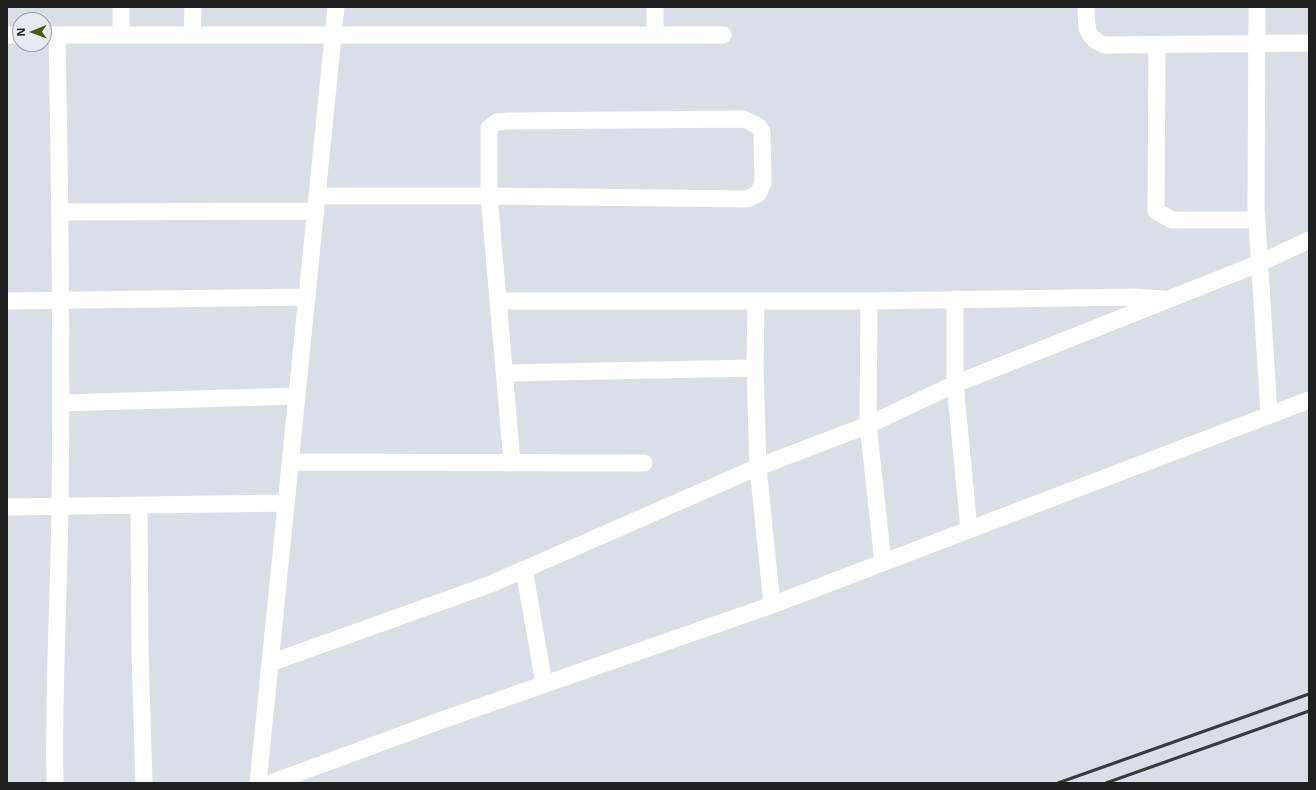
<!DOCTYPE html>
<html>
<head>
<meta charset="utf-8">
<style>
  body { margin:0 }
  #map { position:relative; width:1316px; height:790px; overflow:hidden; background:#dadee6; font-family:"Open Sans",sans-serif }
  canvas { display:block }
  .frame { position:absolute; inset:0; border:8px solid #1e2022; pointer-events:none }
  .north { position:absolute; left:12px; top:12px; width:40px; height:40px; box-sizing:border-box; background:#e7ecf3; border:1px solid #979a9f; border-radius:50%; rotate:269deg; font-size:11px; font-weight:700; line-height:16px; text-align:center; color:#1e2022 }
  .north::after { content:''; display:block; margin:auto; width:14px; height:18px; background:#475f0c; clip-path:polygon(50% 0,100% 100%,50% 72%,0 100%) }
</style>
</head>
<body>
<div id="map">
<canvas width="1316" height="790"></canvas>
<div class="frame"></div>
<div class="north">N</div>
</div>
<script>
const context = document.querySelector('canvas').getContext('2d');
context.lineJoin = 'round';
function stroke(path, color, width, dash) {
  context.strokeStyle = color;
  context.lineWidth = width;
  context.lineCap = dash ? 'butt' : 'round';
  context.setLineDash(dash || []);
  context.stroke(path);
}
const street = new Path2D(`
  M 121,7 L 121,35
  M 1086,7 C 1086,26 1085,37 1104,45 L 1309,43
  M 1257,7 L 1256,207 L 1269,415
  M 655,34 L 655,7
  M 7,35 L 20,35
  M 44,35 L 723,35
  M 192,35 L 193,7
  M 1157,46 L 1156,211 L 1172,220 L 1257,220
  M 317,196 L 489,196 L 747,199 L 758,194 L 763,183 L 762,132 L 758,126 L 744,119 L 509,121 L 497,122 L 489,128 L 489,196 L 512,462
  M 60,212 L 316,211
  M 955,299 L 955,384 L 969,529
  M 7,301 L 307,297
  M 499,301 L 869,301 L 1133,297 L 1163,299
  M 756,301 L 755,368 L 758,467 L 772,605
  M 869,301 L 868,425 L 883,562
  M 505,373 L 755,368
  M 61,403 L 297,396
  M 291,462 L 644,463
  M 139,505 L 140,652 L 144,783
  M 7,507 L 286,503
  M 524,569 L 544,684
  M 270,663 L 491,584 L 758,467 L 868,425 L 955,384 L 1260,263 L 1309,240
  M 55,783 C 53,690 59,598 60,505 C 62,348 60,192 57,35
  M 258,783 L 336,7
  M 271,783 L 445,719 L 772,605 L 1309,400`);
const rail = new Path2D(`
  M 1058,783 L 1309,694
  M 1106,783 L 1309,711`);
stroke(street, '#fff', 17);
stroke(rail, '#383a3d', 3);
</script>
</body>
</html>
